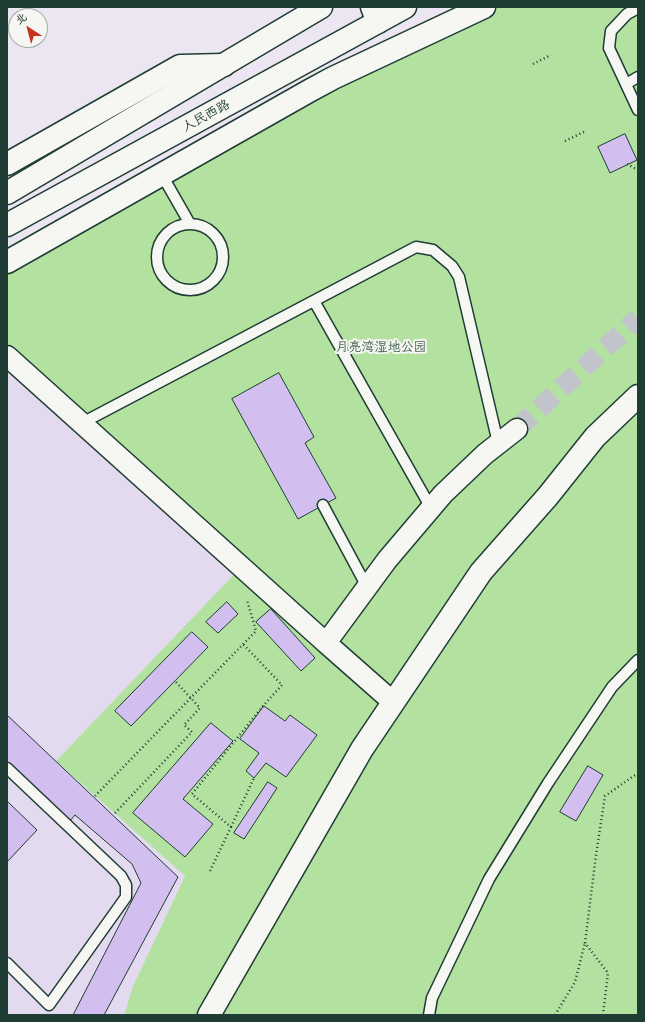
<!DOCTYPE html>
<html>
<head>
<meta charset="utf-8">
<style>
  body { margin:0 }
  #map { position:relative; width:645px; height:1022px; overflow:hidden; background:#ebe6f1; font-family:"Comic Neue","LXGW WenKai TC",sans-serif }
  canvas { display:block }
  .frame { position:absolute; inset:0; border:8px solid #1f3d34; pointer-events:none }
  .north { position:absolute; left:8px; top:8px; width:40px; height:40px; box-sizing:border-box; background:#f6f6f2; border:1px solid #a0aca6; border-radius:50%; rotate:324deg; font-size:11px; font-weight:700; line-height:16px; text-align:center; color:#1f3d34 }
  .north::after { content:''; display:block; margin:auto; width:14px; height:18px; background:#c8321e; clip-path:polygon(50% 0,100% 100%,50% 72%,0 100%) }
</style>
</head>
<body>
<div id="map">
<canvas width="645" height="1022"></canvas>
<div class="frame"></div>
<div class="north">北</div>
</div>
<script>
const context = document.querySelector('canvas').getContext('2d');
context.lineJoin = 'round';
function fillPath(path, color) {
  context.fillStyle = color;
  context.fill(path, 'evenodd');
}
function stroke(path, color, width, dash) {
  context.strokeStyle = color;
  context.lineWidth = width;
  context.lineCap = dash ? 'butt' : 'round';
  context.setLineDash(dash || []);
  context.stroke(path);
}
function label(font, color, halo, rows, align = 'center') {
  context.font = font + ' "Comic Neue","LXGW WenKai TC",sans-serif';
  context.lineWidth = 4;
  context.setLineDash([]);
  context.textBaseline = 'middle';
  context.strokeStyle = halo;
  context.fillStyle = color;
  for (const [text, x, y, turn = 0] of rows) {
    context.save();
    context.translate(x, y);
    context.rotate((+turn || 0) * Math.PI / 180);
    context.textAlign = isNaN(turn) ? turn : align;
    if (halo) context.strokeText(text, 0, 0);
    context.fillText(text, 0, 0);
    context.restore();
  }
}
const built = new Path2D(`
  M 7,356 L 241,567 L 56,761 L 185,876 L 133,986 L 124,1015 L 7,1015 Z`);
const green = new Path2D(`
  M 484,7 L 638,7 L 638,1015 L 124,1015 L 133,986 L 185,876 L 56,761 L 241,567 L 7,356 L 7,262 Z`);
const building = new Path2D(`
  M 625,134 L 637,160 L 610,173 L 598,147 Z
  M 279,373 L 314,437 L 305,443 L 336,498 L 298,519 L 232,399 Z
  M 227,602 L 238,614 L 218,633 L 206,622 Z
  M 271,609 L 315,658 L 301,671 L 256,622 Z
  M 192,632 L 208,647 L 131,726 L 115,711 Z
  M 264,706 L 285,721 L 290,715 L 317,735 L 286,777 L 266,763 L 254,778 L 246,771 L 259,753 L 240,739 Z
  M 7,715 L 178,877 L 104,1015 L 73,1015 L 141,883 L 132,864 L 75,815 L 69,822 L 7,761 Z
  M 211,723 L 233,741 L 183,799 L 213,824 L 185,857 L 133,813 Z
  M 588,766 L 603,775 L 576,821 L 560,812 Z
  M 268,782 L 277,788 L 244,839 L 234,833 Z
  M 7,801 L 37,830 L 7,862 Z`);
const minorTunnel = new Path2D(`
  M 517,429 L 638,318`);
const path = new Path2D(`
  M 533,64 L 551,55
  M 565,141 L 586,131
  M 627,164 L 638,170
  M 95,796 L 256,631 L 247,600
  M 115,813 L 192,732 L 184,725 L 200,708 L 175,681
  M 231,827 L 254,778
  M 210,871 L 231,827 L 192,794 L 263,706 L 282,685 L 243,644
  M 555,1015 L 575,982 L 585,943
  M 603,1015 L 608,973 L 585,943 L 596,855 L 605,796 L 638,773`);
const service = new Path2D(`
  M 638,8 L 627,14 L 611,31 L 609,48 L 638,110
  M 626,84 L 638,77
  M 162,175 L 190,224
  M157 257a33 33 0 1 1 66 0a33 33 0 1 1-66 0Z
  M 314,301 L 431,508
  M 82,423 L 416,247 L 433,250 L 452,266 L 459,277 L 498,443
  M 323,505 L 367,587
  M 7,768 L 121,876 L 126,885 L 126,897 L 49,1005 L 7,963
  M 429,1015 L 432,998 L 489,879 L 548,783 L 612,687 L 638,660`);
const minor = new Path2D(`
  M 7,356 L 326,643 L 387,560 L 443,494 L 485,454 L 517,429
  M 326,643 L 393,702`);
const tertiary = new Path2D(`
  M 7,164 L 180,66 L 224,65
  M 7,262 L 309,91 L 333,78 L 484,7
  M 209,1015 L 362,749 L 481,572 L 548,496 L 595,437 L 638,396`);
const secondary = new Path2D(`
  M 372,7 L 378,22`);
const primary = new Path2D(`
  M 7,193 L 321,7
  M 7,225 L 405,7`);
const streetNames = [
  ["人民西路",206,116,-29]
];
const parkNames = [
  ["月亮湾湿地公园",381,347]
];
fillPath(built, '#e4daf0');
fillPath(green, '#b3e2a0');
fillPath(building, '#d2bfef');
stroke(building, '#1f3d34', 1);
stroke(minorTunnel, '#c2c4cb', 20, [20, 10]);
stroke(service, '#1f3d34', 13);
stroke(minor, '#1f3d34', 23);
stroke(tertiary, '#1f3d34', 25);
stroke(secondary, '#1f3d34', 25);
stroke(primary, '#1f3d34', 25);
stroke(path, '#1f3d34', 2.5, [1, 3]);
stroke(service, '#f6f6f2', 10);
stroke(minor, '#f6f6f2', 20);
stroke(tertiary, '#f6f6f2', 22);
stroke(secondary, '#f6f6f2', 22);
stroke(primary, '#f6f6f2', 22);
label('13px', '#1f3d34', '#f6f6f2', streetNames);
label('13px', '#3d5e4a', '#f6f6f2', parkNames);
</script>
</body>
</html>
